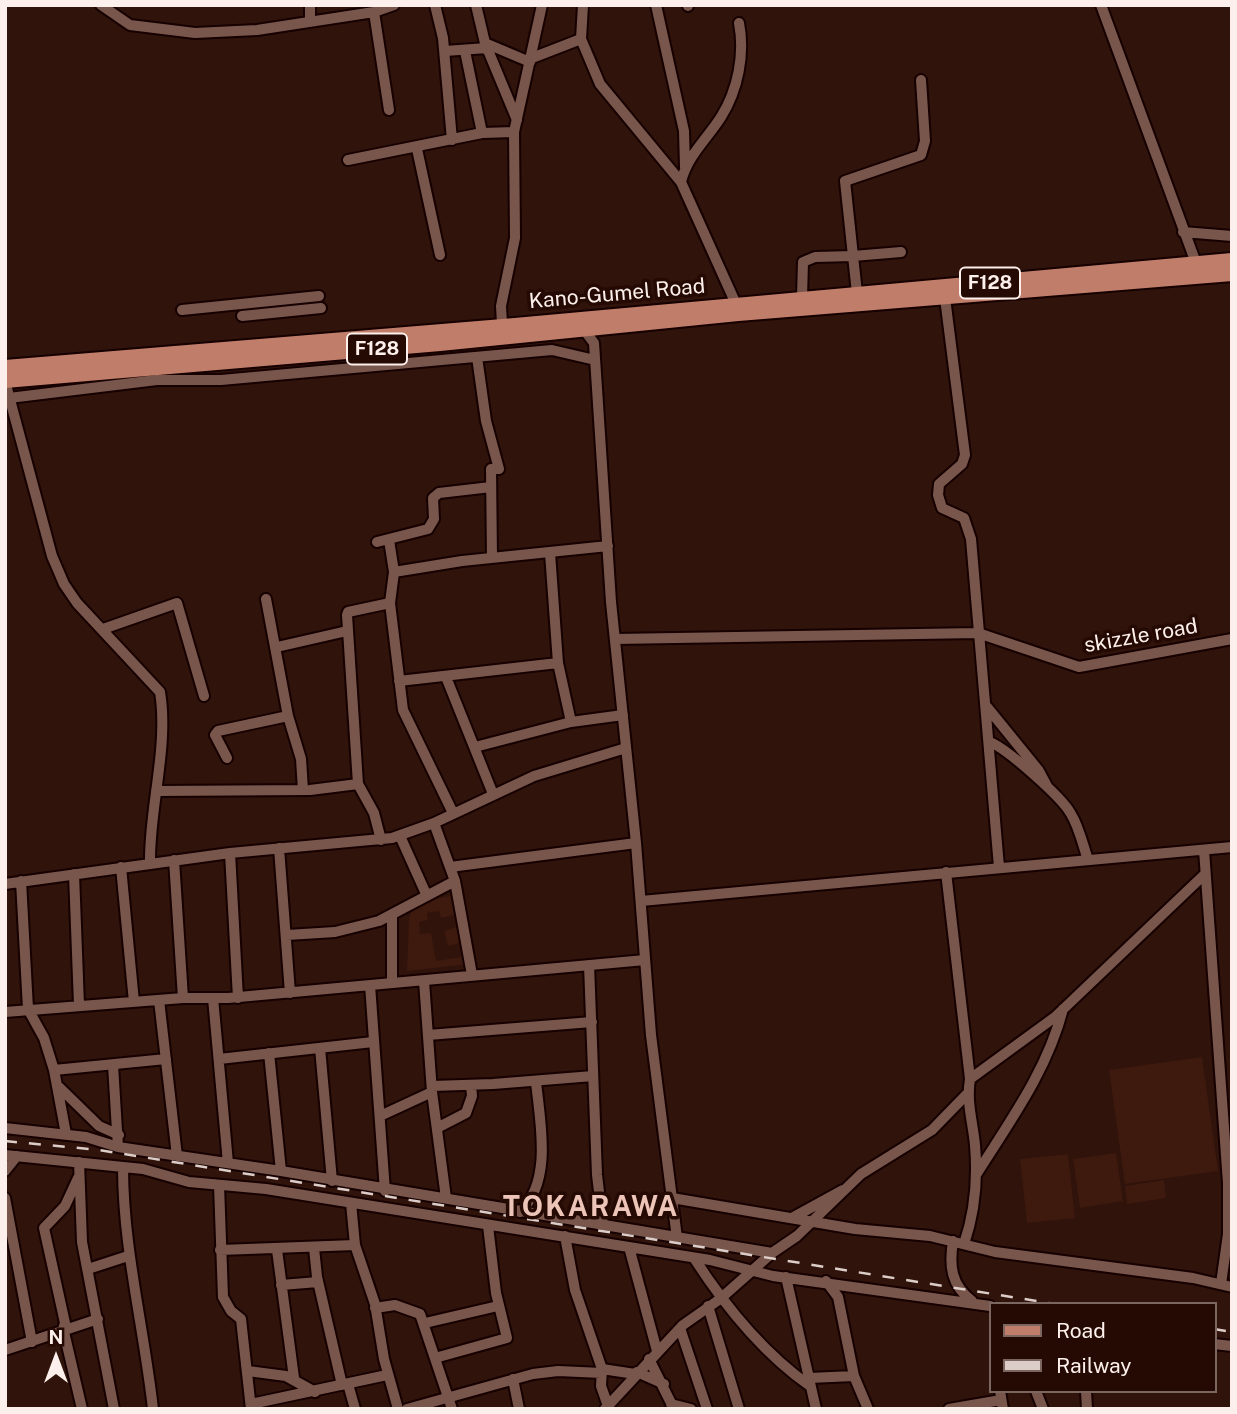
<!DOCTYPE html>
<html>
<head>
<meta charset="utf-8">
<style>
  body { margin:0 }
  #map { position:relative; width:1237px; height:1414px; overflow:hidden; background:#30130b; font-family:"Public Sans",sans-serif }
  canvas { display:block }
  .frame { position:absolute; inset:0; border:7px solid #fdf0ec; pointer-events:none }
  .legend { position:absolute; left:989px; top:1302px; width:228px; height:91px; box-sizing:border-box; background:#250a03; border:2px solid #7b6660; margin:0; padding:9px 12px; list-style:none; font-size:21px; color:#fdf0ec }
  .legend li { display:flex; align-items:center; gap:14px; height:35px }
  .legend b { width:35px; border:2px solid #7b6660 }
  .north { position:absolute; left:21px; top:1323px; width:70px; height:70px; -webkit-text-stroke:5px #250a03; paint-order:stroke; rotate:0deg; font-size:19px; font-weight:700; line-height:28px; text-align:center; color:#fdf0ec }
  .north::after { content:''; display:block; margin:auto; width:24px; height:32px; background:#fdf0ec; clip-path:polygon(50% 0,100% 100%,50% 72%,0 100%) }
</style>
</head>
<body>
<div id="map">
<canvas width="1237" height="1414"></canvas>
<div class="frame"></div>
<ul class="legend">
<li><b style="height:9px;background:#c07d69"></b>Road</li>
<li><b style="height:9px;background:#dccdc8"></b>Railway</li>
</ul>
<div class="north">N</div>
</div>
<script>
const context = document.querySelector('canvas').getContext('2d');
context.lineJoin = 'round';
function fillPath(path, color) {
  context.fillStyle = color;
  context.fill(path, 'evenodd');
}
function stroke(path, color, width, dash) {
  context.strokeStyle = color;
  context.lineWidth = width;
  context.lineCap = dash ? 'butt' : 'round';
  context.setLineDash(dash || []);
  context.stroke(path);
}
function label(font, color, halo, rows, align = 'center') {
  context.font = font + ' "Public Sans",sans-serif';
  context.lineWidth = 7;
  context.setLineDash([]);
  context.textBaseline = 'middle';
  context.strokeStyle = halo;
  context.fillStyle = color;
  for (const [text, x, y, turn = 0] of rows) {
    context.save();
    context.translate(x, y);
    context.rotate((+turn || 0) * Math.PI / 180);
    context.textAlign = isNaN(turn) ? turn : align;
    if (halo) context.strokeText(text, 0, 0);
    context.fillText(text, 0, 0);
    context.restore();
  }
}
const built = new Path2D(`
  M 459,894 L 477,963 L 407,971 L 409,918 L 414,903 ZM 439,911 L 441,918 L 454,915 L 456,927 L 444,931 L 448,946 L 464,942 L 466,956 L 436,961 L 431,933 L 420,934 L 419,922 L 428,920 L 427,913 Z
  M 1202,1057 L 1218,1171 L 1125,1184 L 1109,1070 Z
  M 1116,1153 L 1123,1201 L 1080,1208 L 1073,1159 Z
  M 1068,1154 L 1075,1218 L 1027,1223 L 1020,1159 Z
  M 1164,1180 L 1166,1198 L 1127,1204 L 1125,1186 Z`);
const minor = new Path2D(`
  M 101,5 L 130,25 L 195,33 L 257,30 L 374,12 L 394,5
  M 310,5 L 310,21
  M 435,5 L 443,38 L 452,140
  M 476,5 L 485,43 L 517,120
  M 583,5 L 581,39 L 600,84 L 681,182 L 736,304
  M 656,5 L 684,131 L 685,167
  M 1101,5 L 1196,263
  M 688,6 L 688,5
  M 374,12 L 389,110
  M 485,43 L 530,62
  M 445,51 L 487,48
  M 465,51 L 482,133
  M 532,58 L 581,39
  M 417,149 L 440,255
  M 348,160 L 482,133 L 514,132
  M 681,182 C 687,156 707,139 721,117 C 738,90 745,54 739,23
  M 1183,232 L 1232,236
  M 901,252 L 853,256 L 845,181 L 921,155 L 925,141 L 921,80
  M 802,297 L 803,262 L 815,257 L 853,256 L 857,293
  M 945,298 L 965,455 L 962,464 L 939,484 L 938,495 L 942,508 L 964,518 L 971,539 L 999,867
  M 182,310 L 319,296
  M 242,316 L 321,308
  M 502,324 L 501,306 L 515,238 L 514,132 L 542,5
  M 585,331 L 594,343 L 611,602 L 636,843 L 651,1035 L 677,1238
  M 477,357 L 486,421 L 499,469 L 491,469 L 492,558
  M 5,381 L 52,556 L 64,584 L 77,603 L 160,692 C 169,747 149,808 150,863
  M 9,398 L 157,380 L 221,380 L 552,350 L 595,360
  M 389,540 L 394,572 L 390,603 L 403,710 L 453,813
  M 377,542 L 428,529 L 434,519 L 433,498 L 439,493 L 491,487
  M 550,553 L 558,663 L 571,722
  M 394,572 L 462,561 L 608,546
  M 266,599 L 288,716 L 301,759 L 303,790
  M 103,629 L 177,603 L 204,696
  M 615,639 L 978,633 L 1079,667 L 1232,639
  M 277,647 L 347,631
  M 446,677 L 493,794
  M 399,681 L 558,663
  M 987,707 L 1039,771 L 1047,786
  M 990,742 C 1007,749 1062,797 1071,814 C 1079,827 1083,845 1088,860
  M 475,747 L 571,722 L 623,715
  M 227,758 L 215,735 L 218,731 L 288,716
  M 156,791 L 310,790 L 358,784
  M 434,823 L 455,881 L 472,975
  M 400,836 L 427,896
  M 381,840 L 374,813 L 358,784 L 347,615 L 348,612 L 390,603
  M 279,848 L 290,993
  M 1204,850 L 1228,1183 L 1228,1234 L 1221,1284
  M 230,853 L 238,998
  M 174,860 L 183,998
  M 121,867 L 134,1002
  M 450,867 L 636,843
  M 946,872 L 970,1079 C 966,1102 973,1123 975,1145 C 978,1180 975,1212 964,1244
  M 74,874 L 79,1005
  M 21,881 L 28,1009 L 44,1038 L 54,1070 L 66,1134
  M 5,884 L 230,853 L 392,838 L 434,823 L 534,776 L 626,748
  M 641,901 L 1232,847
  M 392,915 L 392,982
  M 287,935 L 335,932 L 379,921 L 455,881
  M 589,965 L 597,1175 L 603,1225
  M 424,981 L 432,1092 L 446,1198
  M 370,985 L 385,1191
  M 213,998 L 228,1163
  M 159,1000 L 177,1156
  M 5,1012 L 183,998 L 228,998 L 645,960
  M 428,1035 L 592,1022
  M 320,1048 L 332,1181
  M 269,1053 L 281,1171
  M 219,1059 L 373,1042
  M 113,1065 L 118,1147
  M 54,1070 L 166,1059
  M 970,1079 L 1055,1017 L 1205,874
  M 432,1086 L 493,1084 L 593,1076
  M 59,1087 L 99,1126 L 119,1135
  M 380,1116 L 432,1092
  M 5,1128 L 86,1137 L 118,1147 L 281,1171 L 772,1253
  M 437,1128 L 466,1113 L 472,1096 L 471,1085
  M 5,1155 L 143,1169 L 189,1182 L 266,1189 L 710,1260 L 773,1276 L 990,1306
  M 79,1162 L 82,1242 L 114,1409
  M 123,1167 C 123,1248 144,1328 153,1409
  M 5,1171 L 17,1156
  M 976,1175 C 1010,1121 1047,1071 1063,1009
  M 219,1185 L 223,1297 L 231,1311 L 241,1319 L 251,1409
  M 5,1198 L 32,1342
  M 672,1198 L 855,1229 L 930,1236 L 995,1252 L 1193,1278 L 1232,1287
  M 351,1203 L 355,1245 L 375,1304 L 384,1359 L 398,1409
  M 520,1212 C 553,1181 540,1122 536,1082
  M 792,1218 L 843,1190
  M 565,1236 L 575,1290 L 602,1369 L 601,1386 L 608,1406
  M 953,1241 C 949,1266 951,1285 972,1301
  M 629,1247 L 657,1351
  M 314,1248 L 317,1277 L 342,1385
  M 220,1250 L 355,1245
  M 277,1250 L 294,1378
  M 694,1258 C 725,1306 763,1353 810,1386
  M 88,1269 L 128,1256
  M 786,1277 L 816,1409
  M 826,1281 L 838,1297 L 854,1376 L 868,1409
  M 281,1285 L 318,1282
  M 708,1306 L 739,1409
  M 375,1308 L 395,1305 L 420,1314 L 452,1409
  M 425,1323 L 498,1306
  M 680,1328 L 707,1409
  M 62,1332 L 65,1323 L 44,1228 L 65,1206 L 78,1178
  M 64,1332 L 82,1409
  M 1214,1344 L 1232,1346
  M 5,1350 L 98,1319
  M 435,1358 L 507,1338 L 496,1293 L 488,1226
  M 649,1359 L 674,1409
  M 602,1369 L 635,1374
  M 248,1371 L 286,1376 L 315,1392
  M 637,1372 L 664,1384
  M 809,1378 L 854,1376
  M 513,1379 L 519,1409
  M 348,1384 L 355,1409
  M 1000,1391 L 1003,1409
  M 1036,1391 L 1043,1409
  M 1086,1391 L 1087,1409
  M 251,1404 L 387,1375
  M 671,1404 L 691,1409
  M 407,1409 L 533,1374 L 558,1371 L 602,1373
  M 605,1409 L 683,1325 L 720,1299 L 772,1253 L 797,1236 L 861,1174 L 932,1130 L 967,1094
  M 949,1409 L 1001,1400`);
const major = new Path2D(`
  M 5,367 L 515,325 L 1232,260
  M 5,381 L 440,344 L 738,314 L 1232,274`);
const rail = new Path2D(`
  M 5,1141 L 99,1150 L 1055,1304
  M 1214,1329 L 1232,1332`);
const shields = [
  [990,283,60],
  [377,349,60]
];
const shieldNames = [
  ["F128",990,283],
  ["F128",377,349]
];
const streetNames = [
  ["Kano-Gumel Road",617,294,-5],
  ["skizzle road",1141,636,-10]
];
const districtNames = [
  ["TOKARAWA",591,1207]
];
fillPath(built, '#3d190e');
stroke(minor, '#160100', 14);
stroke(major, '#160100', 18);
stroke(minor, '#79564c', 10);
stroke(major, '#c07d69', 14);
stroke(rail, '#dccdc8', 2.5, [12, 12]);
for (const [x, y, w] of shields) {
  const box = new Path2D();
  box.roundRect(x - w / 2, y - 15.5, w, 31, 5);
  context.fillStyle = '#250a03';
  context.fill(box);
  stroke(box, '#fdf0ec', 2);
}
label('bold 19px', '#fdf0ec', null, shieldNames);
label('21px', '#fdf0ec', '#250a03', streetNames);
context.letterSpacing = '2px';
label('bold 28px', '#edc4b8', '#250a03', districtNames);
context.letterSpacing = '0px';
</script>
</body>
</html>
